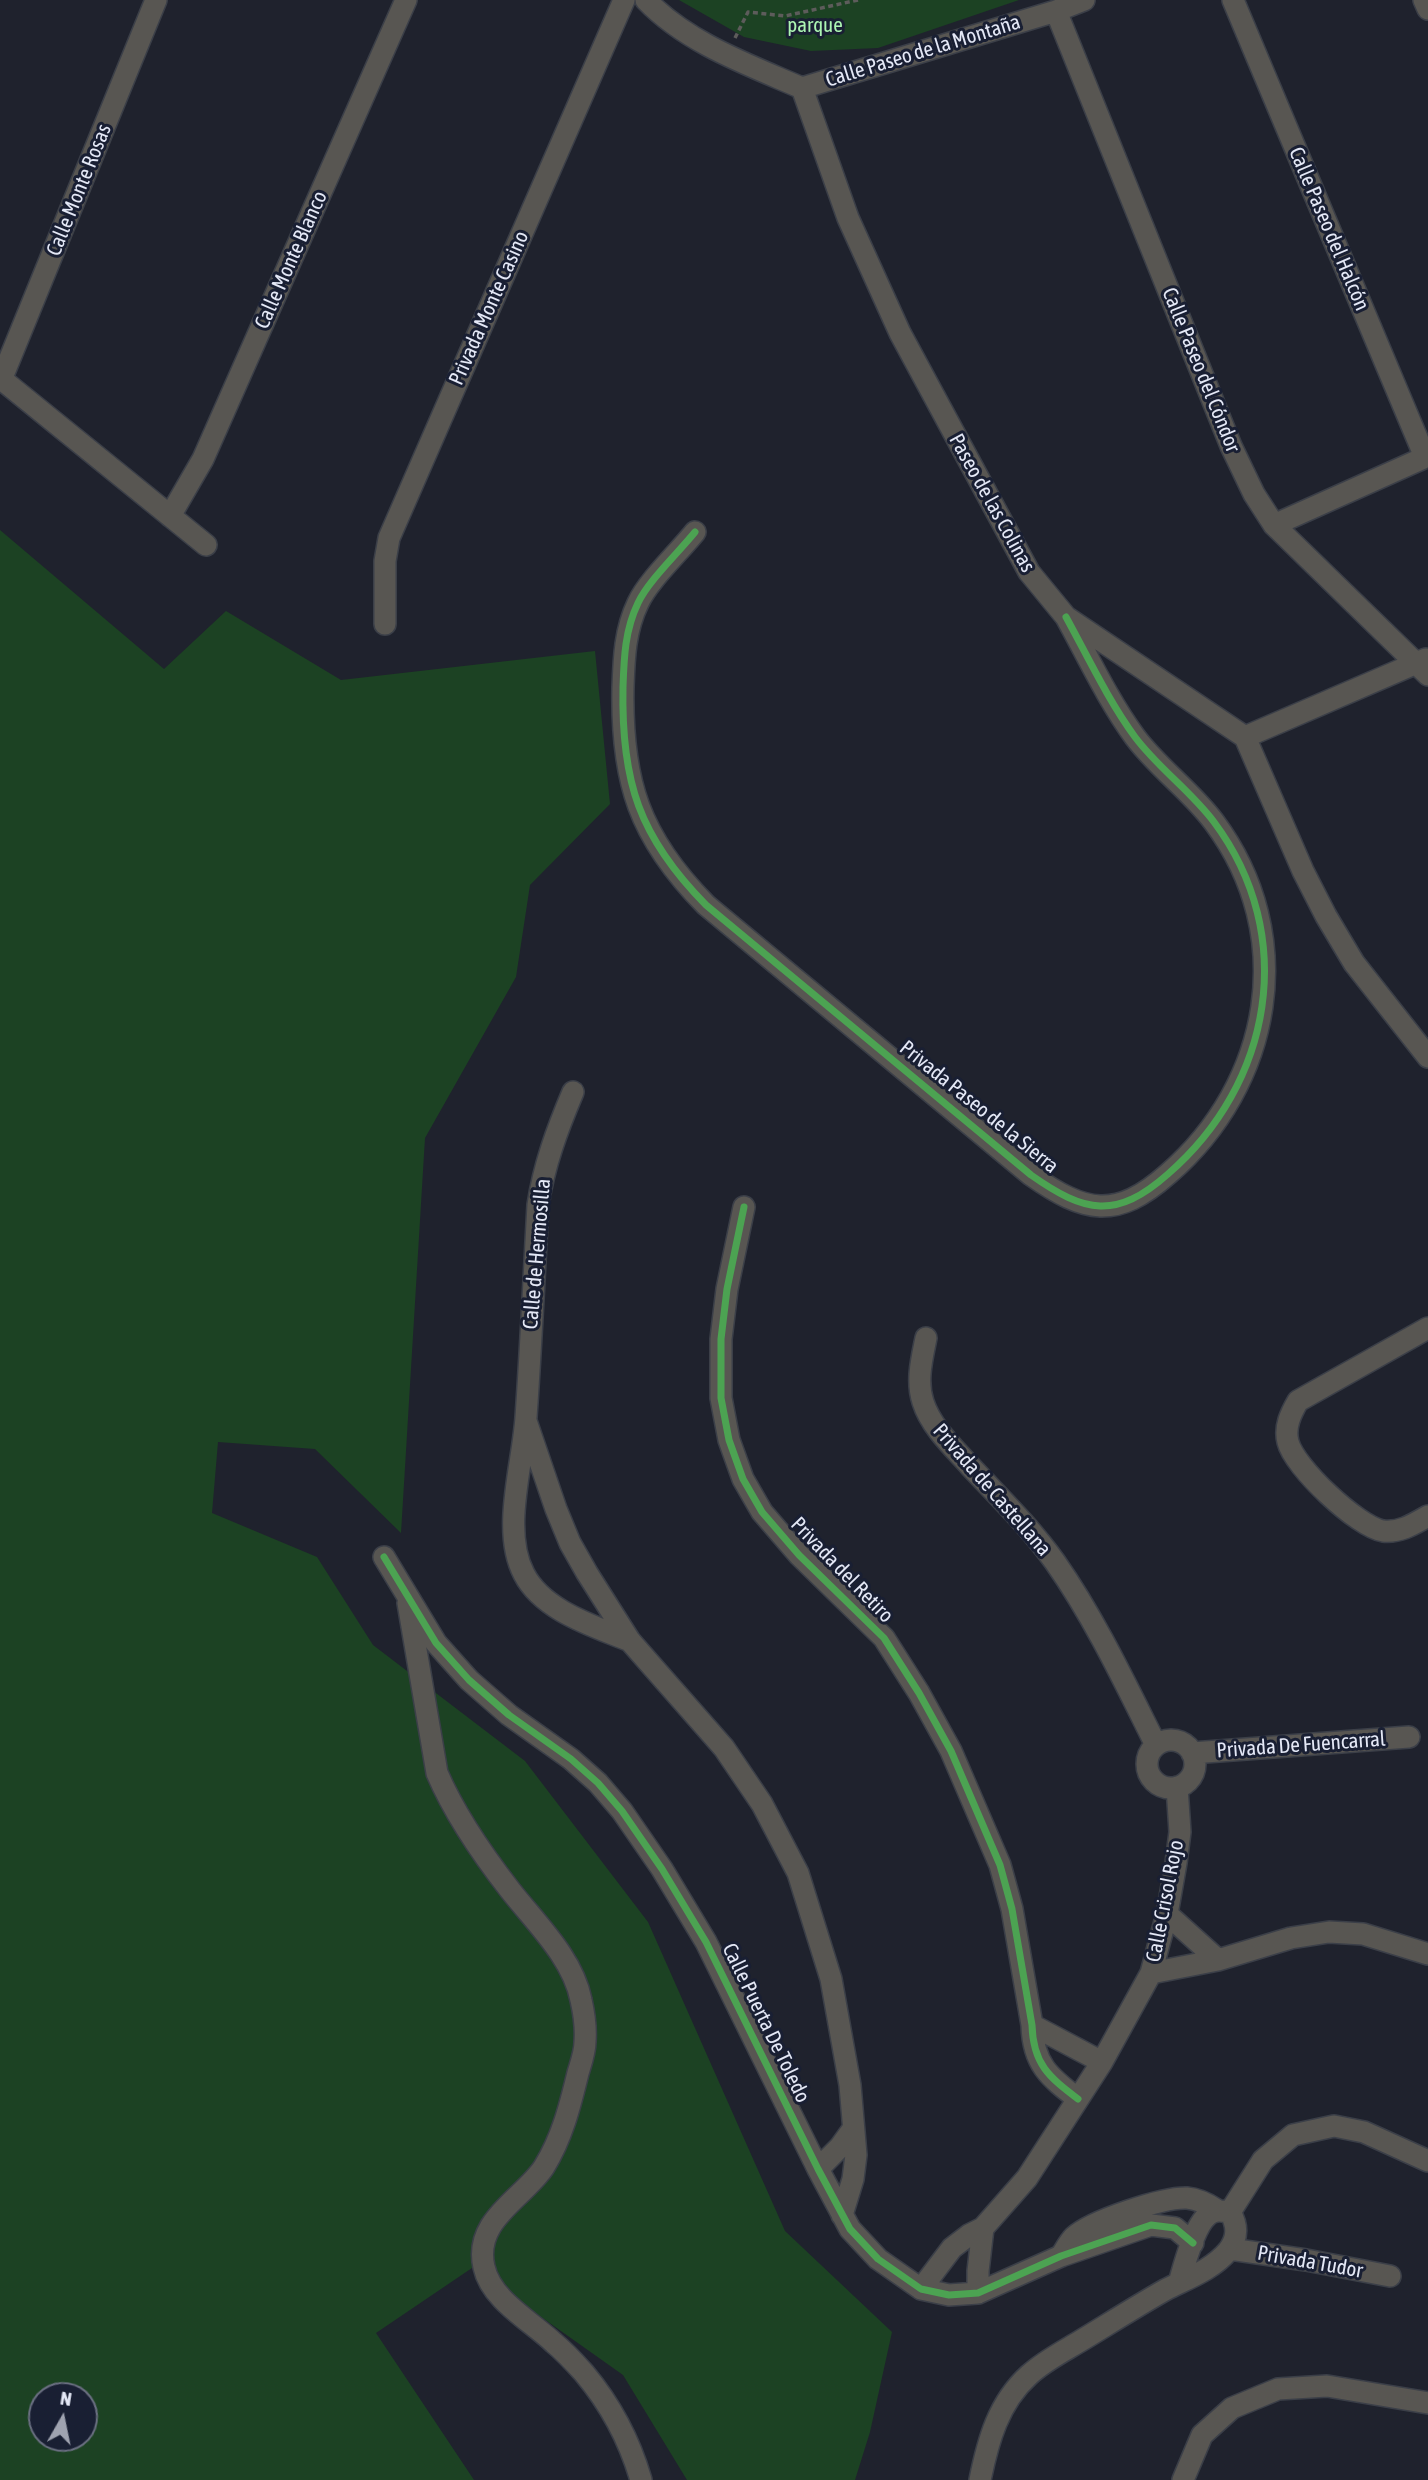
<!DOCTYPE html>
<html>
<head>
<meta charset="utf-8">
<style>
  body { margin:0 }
  #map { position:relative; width:1428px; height:2480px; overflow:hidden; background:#1f222d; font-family:"Asap Condensed",sans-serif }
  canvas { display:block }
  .north { position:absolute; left:28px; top:2382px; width:70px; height:70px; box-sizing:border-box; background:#191f33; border:2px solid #6a6f81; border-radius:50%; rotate:9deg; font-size:19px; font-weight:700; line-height:28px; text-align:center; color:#e4e8f6 }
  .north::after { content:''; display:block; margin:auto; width:24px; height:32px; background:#9fa3b0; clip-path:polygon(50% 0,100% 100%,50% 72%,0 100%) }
</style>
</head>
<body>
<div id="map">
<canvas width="1428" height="2480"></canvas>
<div class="north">N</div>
</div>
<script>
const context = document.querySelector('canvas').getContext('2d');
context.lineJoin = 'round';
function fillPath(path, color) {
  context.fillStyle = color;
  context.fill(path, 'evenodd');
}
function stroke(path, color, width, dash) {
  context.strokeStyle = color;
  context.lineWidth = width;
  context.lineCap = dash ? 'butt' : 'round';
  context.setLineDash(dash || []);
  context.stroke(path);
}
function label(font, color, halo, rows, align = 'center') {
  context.font = font + ' "Asap Condensed",sans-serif';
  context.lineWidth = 6;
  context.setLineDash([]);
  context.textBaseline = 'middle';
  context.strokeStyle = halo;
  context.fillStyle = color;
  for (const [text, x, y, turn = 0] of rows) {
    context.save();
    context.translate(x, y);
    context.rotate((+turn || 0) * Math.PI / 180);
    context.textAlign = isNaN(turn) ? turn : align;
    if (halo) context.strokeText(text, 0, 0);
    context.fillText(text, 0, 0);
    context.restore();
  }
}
const green = new Path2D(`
  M 679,0 L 1019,0 L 878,48 L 811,51 L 744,37 Z
  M 0,530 L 164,669 L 226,611 L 341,680 L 595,651 L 610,804 L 530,885 L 516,977 L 425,1138 L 401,1533 L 315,1449 L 218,1442 L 212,1513 L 317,1557 L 373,1645 L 525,1761 L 648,1922 L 785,2231 L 892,2332 L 870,2432 L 855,2480 L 687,2480 L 623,2375 L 472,2268 L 376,2333 L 474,2480 L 0,2480 ZM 42,2396 L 84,2396 L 84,2438 L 42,2438 Z`);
const path = new Path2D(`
  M 735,38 L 748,12 L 785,16 L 858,0`);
const minor = new Path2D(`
  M 646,0 C 687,43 749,65 802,88 L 848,218 L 900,333 L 1029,572 L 1066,617 L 1245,737 L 1303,871 L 1326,916 L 1354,963 L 1428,1057
  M 1233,0 L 1425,457
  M 1424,0 L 1428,9
  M 1056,11 L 1231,446 L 1254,494 L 1274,525 L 1428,675
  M 802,88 L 1056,11 L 1084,0
  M 0,378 L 206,545
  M 1,380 L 156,0
  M 170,516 L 203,459 L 406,0
  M 1274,525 L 1428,456
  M 695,532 C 679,552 648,581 638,603 C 625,630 624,657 623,687 C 621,781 639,837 706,905 L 1031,1175 C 1085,1213 1116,1220 1168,1174 C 1272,1084 1299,936 1214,822 C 1191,791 1158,768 1135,737 C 1108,700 1088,657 1066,617
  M 385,624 L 385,561 L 389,538 L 624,0
  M 1245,737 L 1426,659
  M 573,1092 C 557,1130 544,1165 538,1205 C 534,1276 531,1347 526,1417 C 523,1464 501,1531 524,1574 C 543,1611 594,1626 630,1641
  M 744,1207 L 727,1289 L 721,1339 L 721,1398 L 729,1440 L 743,1479 L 762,1512 L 799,1555 L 884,1638 L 919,1693 L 951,1751 L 1000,1865 L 1012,1909 L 1032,2025 C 1033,2064 1049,2077 1078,2099
  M 1428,1328 L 1298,1401 C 1291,1413 1284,1427 1288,1442 C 1294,1467 1358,1527 1383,1531 C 1400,1533 1414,1524 1428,1516
  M 926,1338 C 922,1358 916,1381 923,1402 C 931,1427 953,1447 970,1466 C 999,1497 1030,1527 1055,1562 C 1095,1619 1125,1683 1156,1745
  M 526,1421 L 556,1509 L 570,1543 L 587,1573 L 630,1641 L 724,1748 L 762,1804 L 798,1873 L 831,1979 L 850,2085 L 856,2155 L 853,2179 L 842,2215
  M 384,1557 L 436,1643 L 469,1680 L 509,1715 L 571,1759 L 598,1783 L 622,1811 L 662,1869 L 706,1942 L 818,2169 L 850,2229 L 878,2259 L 921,2289 L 949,2295 L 978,2293 L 1061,2256 L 1151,2225 L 1175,2228 L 1193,2243
  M 408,1603 L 437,1773 C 455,1815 482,1854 510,1890 C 535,1922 573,1958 581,2000 C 584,2013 586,2029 585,2042 C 585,2052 581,2063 578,2073 C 570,2106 562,2138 544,2167 C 524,2198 473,2220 484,2267 C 491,2300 531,2321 554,2343 C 565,2352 575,2363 584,2373 C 610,2404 630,2442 641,2480
  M1147 1764a24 24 0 1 1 48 0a24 24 0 1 1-48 0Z
  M 1192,1753 L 1409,1737
  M 1167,1914 L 1218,1960
  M 1151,1973 L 1218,1960 L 1291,1938 L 1329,1932 L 1363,1934 L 1428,1954
  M 1032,2025 L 1102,2062
  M 818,2169 L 840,2147 L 853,2129
  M 1230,2212 L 1263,2160 L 1293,2135 L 1334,2126 L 1364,2132 L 1428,2161
  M 1230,2249 L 1306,2260 L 1390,2276
  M 1061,2256 C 1065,2250 1069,2242 1074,2237 C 1091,2221 1163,2197 1187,2198 C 1199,2199 1208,2204 1217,2210
  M 921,2289 L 952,2248 L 969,2235 L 983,2228 L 1027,2178 L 1102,2062 L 1151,1973 L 1167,1914 L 1176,1863 L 1180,1832 L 1177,1787
  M 978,2293 L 978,2271 L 983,2228
  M 980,2480 C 988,2441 998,2403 1029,2375 C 1044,2361 1064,2351 1082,2340 C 1110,2323 1137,2306 1165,2290 C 1186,2279 1212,2270 1228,2251 C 1238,2238 1238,2226 1230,2212 C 1222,2211 1215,2209 1208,2215 C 1194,2226 1184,2266 1179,2283
  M 1183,2480 L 1202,2435 L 1232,2408 L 1278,2389 L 1327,2386 L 1428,2403`);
const cycleway = new Path2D(`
  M 695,532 C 679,552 648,581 638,603 C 625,630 624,657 623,687 C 621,781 639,837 706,905 L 1031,1175 C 1085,1213 1116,1220 1168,1174 C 1272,1084 1299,936 1214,822 C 1191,791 1158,768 1135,737 C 1108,700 1088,657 1066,617
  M 744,1207 L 727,1289 L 721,1339 L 721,1398 L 729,1440 L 743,1479 L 762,1512 L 799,1555 L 884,1638 L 919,1693 L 951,1751 L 1000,1865 L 1012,1909 L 1032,2025 C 1033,2064 1049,2077 1078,2099
  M 384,1557 L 436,1643 L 469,1680 L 509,1715 L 571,1759 L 598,1783 L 622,1811 L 662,1869 L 706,1942 L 818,2169 L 850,2229 L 878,2259 L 921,2289 L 949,2295 L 978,2293 L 1061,2256 L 1151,2225 L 1175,2228 L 1193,2243`);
const parkNames = [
  ["parque",815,25]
];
const streetNames = [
  ["Calle Paseo de la Montaña",923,51,-17],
  ["Calle Monte Rosas",79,190,-68],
  ["Calle Paseo del Halcón",1329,229,67],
  ["Calle Monte Blanco",291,260,-66],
  ["Privada Monte Casino",489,308,-66],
  ["Calle Paseo del Cóndor",1201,370,68],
  ["Paseo de las Colinas",992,503,61],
  ["Privada Paseo de la Sierra",979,1107,39],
  ["Calle de Hermosilla",537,1254,-85],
  ["Privada de Castellana",992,1490,49],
  ["Privada del Retiro",842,1570,46],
  ["Privada De Fuencarral",1301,1745,-4],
  ["Calle Crisol Rojo",1165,1901,-79],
  ["Calle Puerta De Toledo",766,2023,64],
  ["Privada Tudor",1310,2262,10]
];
fillPath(green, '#1c4223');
stroke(minor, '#3b3f48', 24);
stroke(path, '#5d5c5b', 3.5, [5, 3.5]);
stroke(minor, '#585652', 21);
stroke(cycleway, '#4ca352', 7);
label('21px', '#acf5b2', '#191f33', parkNames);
label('21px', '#e4e8f6', '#191f33', streetNames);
</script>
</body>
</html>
